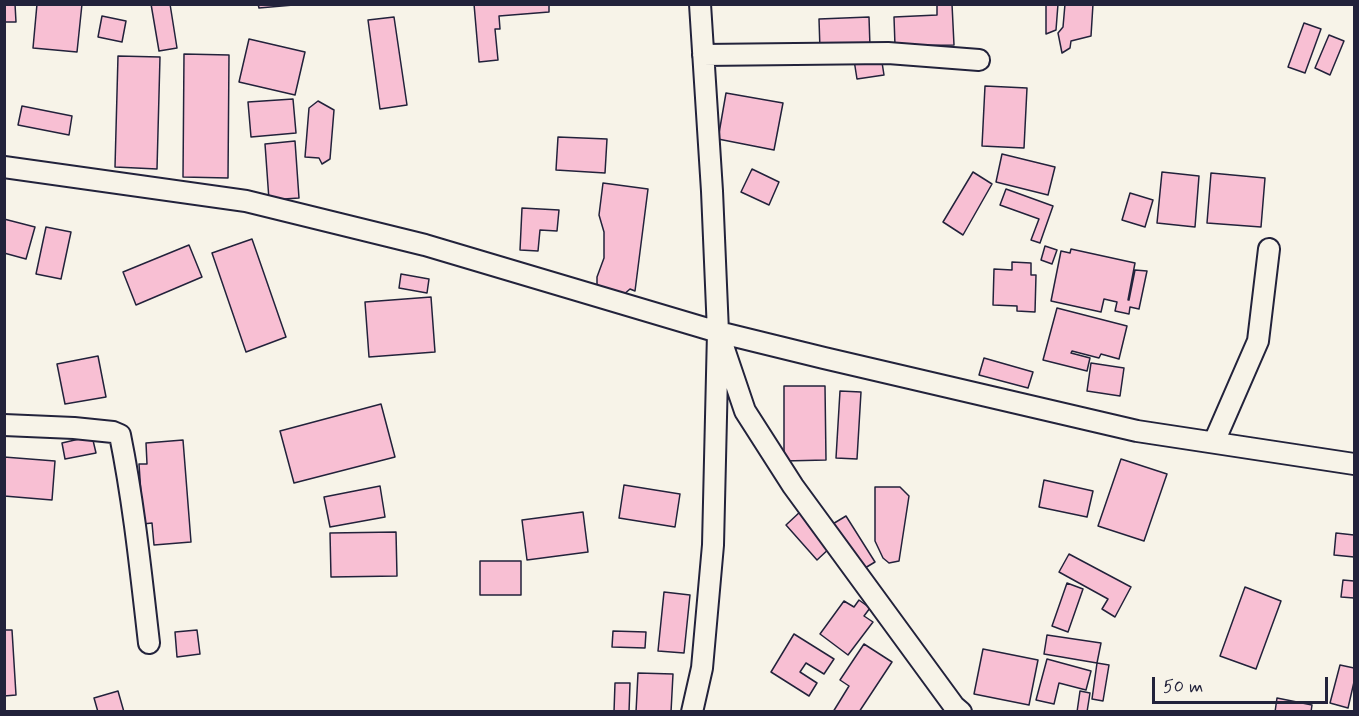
<!DOCTYPE html>
<html>
<head>
<meta charset="utf-8">
<style>
  body { margin:0 }
  #map { position:relative; width:1359px; height:716px; overflow:hidden; background:#f7f3e8; font-family:Mynerve,sans-serif }
  canvas { display:block }
  .frame { position:absolute; inset:0; border:6px solid #22223b; pointer-events:none }
  .scale { position:absolute; left:1152px; top:677px; width:176px; height:27px; box-sizing:border-box; border:3px solid #22223b; border-top:0; padding-left:8px; font-size:18px; line-height:21px; white-space:nowrap; color:#22223b; -webkit-text-stroke:4px #f7f3e8; paint-order:stroke }
</style>
</head>
<body>
<div id="map">
<canvas width="1359" height="716"></canvas>
<div class="frame"></div>
<div class="scale">50 m</div>
</div>
<script>
const context = document.querySelector('canvas').getContext('2d');
context.lineJoin = 'round';
function fillPath(path, color) {
  context.fillStyle = color;
  context.fill(path, 'evenodd');
}
function stroke(path, color, width, dash) {
  context.strokeStyle = color;
  context.lineWidth = width;
  context.lineCap = dash ? 'butt' : 'round';
  context.setLineDash(dash || []);
  context.stroke(path);
}
const building = new Path2D(`
  M 4,4 L 15,4 L 16,22 L 4,22 Z
  M 37,4 L 82,4 L 77,52 L 33,48 Z
  M 151,4 L 170,4 L 177,48 L 159,51 Z
  M 258,4 L 305,4 L 259,8 Z
  M 474,4 L 549,4 L 549,12 L 499,16 L 500,29 L 495,29 L 498,60 L 479,62 Z
  M 937,4 L 952,4 L 954,45 L 895,46 L 894,17 L 937,15 Z
  M 1046,4 L 1058,4 L 1056,30 L 1046,34 Z
  M 1065,4 L 1093,4 L 1091,36 L 1071,41 L 1070,48 L 1062,53 L 1058,33 L 1063,27 Z
  M 102,16 L 126,21 L 122,42 L 98,37 Z
  M 394,17 L 407,105 L 380,109 L 368,20 Z
  M 869,17 L 870,47 L 820,50 L 819,19 Z
  M 1304,23 L 1321,29 L 1305,73 L 1288,67 Z
  M 1329,35 L 1344,41 L 1330,75 L 1315,68 Z
  M 249,39 L 305,52 L 295,95 L 239,82 Z
  M 184,54 L 229,55 L 228,178 L 183,177 Z
  M 118,56 L 160,57 L 157,169 L 115,167 Z
  M 881,56 L 884,75 L 857,79 L 854,60 Z
  M 985,86 L 1027,88 L 1024,148 L 982,146 Z
  M 726,93 L 783,103 L 774,150 L 718,139 Z
  M 293,99 L 296,133 L 251,137 L 248,102 Z
  M 318,101 L 334,110 L 330,159 L 322,164 L 319,158 L 305,157 L 309,108 Z
  M 22,106 L 72,116 L 69,135 L 18,125 Z
  M 558,137 L 607,139 L 605,173 L 556,170 Z
  M 295,141 L 299,198 L 269,200 L 265,144 Z
  M 1002,154 L 1055,167 L 1048,195 L 996,182 Z
  M 752,169 L 779,182 L 769,205 L 741,192 Z
  M 973,172 L 992,184 L 963,235 L 943,222 Z
  M 1162,172 L 1199,176 L 1195,227 L 1157,223 Z
  M 1211,173 L 1265,178 L 1261,227 L 1207,223 Z
  M 603,183 L 648,189 L 635,291 L 630,289 L 622,296 L 597,291 L 597,277 L 604,258 L 604,232 L 599,215 Z
  M 1006,189 L 1053,206 L 1040,243 L 1031,240 L 1039,219 L 1000,205 Z
  M 1130,193 L 1153,200 L 1145,227 L 1122,220 Z
  M 522,208 L 559,210 L 557,231 L 540,230 L 538,251 L 520,250 Z
  M 4,219 L 35,227 L 26,259 L 4,253 Z
  M 46,227 L 71,232 L 61,279 L 36,274 Z
  M 252,239 L 286,337 L 246,352 L 212,253 Z
  M 189,245 L 202,277 L 136,305 L 123,272 Z
  M 1045,246 L 1057,250 L 1052,264 L 1041,260 Z
  M 1071,249 L 1135,263 L 1128,300 L 1129,300 L 1135,270 L 1147,271 L 1139,309 L 1130,307 L 1129,314 L 1115,311 L 1117,302 L 1104,299 L 1101,312 L 1051,301 L 1061,251 L 1070,253 Z
  M 1012,262 L 1031,263 L 1031,275 L 1036,275 L 1035,312 L 1017,311 L 1017,306 L 993,305 L 994,269 L 1012,270 Z
  M 401,274 L 429,279 L 427,293 L 399,288 Z
  M 431,297 L 435,352 L 369,357 L 365,302 Z
  M 1057,308 L 1127,326 L 1119,359 L 1101,354 L 1099,358 L 1072,351 L 1071,353 L 1090,358 L 1087,371 L 1043,360 Z
  M 98,356 L 106,397 L 65,404 L 57,364 Z
  M 984,358 L 1033,372 L 1028,388 L 979,375 Z
  M 1091,363 L 1124,368 L 1120,396 L 1087,391 Z
  M 784,386 L 825,386 L 826,460 L 784,461 Z
  M 840,391 L 861,392 L 857,459 L 836,458 Z
  M 381,404 L 395,457 L 294,483 L 280,431 Z
  M 92,436 L 96,453 L 65,459 L 62,443 Z
  M 183,440 L 191,542 L 154,545 L 152,523 L 143,524 L 139,464 L 147,464 L 146,443 Z
  M 4,457 L 55,461 L 52,500 L 4,496 Z
  M 1121,459 L 1167,474 L 1144,541 L 1098,526 Z
  M 1044,480 L 1093,491 L 1087,517 L 1039,507 Z
  M 624,485 L 680,494 L 675,527 L 619,518 Z
  M 380,486 L 385,517 L 330,527 L 324,497 Z
  M 875,487 L 900,487 L 909,496 L 899,561 L 889,563 L 883,558 L 875,541 Z
  M 801,511 L 832,546 L 817,560 L 786,525 Z
  M 583,512 L 588,552 L 527,560 L 522,520 Z
  M 846,516 L 875,562 L 860,571 L 831,525 Z
  M 396,532 L 397,576 L 331,577 L 330,533 Z
  M 1336,533 L 1354,535 L 1354,557 L 1334,555 Z
  M 1069,554 L 1131,587 L 1115,617 L 1102,609 L 1108,599 L 1059,572 Z
  M 480,561 L 521,561 L 521,595 L 480,595 Z
  M 1343,580 L 1354,581 L 1354,598 L 1341,597 Z
  M 1067,583 L 1083,589 L 1068,632 L 1052,626 Z
  M 1245,587 L 1281,601 L 1256,669 L 1220,656 Z
  M 664,592 L 690,595 L 684,653 L 658,651 Z
  M 859,600 L 870,608 L 864,616 L 873,622 L 848,655 L 820,634 L 844,601 L 854,607 Z
  M 4,630 L 12,630 L 16,695 L 4,696 Z
  M 197,630 L 200,654 L 177,657 L 175,632 Z
  M 613,631 L 646,632 L 645,648 L 612,647 Z
  M 794,634 L 834,659 L 824,674 L 806,663 L 800,672 L 817,683 L 809,696 L 771,672 Z
  M 1047,635 L 1101,643 L 1097,663 L 1044,654 Z
  M 864,644 L 892,662 L 859,712 L 833,712 L 849,686 L 840,680 Z
  M 983,649 L 1038,660 L 1029,705 L 974,694 Z
  M 1047,659 L 1091,671 L 1086,690 L 1059,683 L 1054,704 L 1036,700 Z
  M 1097,663 L 1109,665 L 1103,701 L 1092,699 Z
  M 1340,665 L 1354,668 L 1354,682 L 1348,708 L 1330,703 Z
  M 638,673 L 673,674 L 671,712 L 636,712 Z
  M 615,683 L 630,683 L 629,712 L 614,712 Z
  M 118,691 L 124,712 L 98,712 L 94,698 Z
  M 1080,691 L 1090,693 L 1087,712 L 1077,712 Z
  M 1277,698 L 1312,705 L 1311,712 L 1275,712 Z`);
const minor = new Path2D(`
  M 703,55 L 888,53 L 979,60
  M 4,167 L 246,201 L 425,245 L 718,332 L 824,358 L 1137,431 L 1354,464
  M 723,346 L 745,411 L 793,486 L 954,706 L 961,712
  M 4,425 L 74,428 L 113,432 L 120,435 C 134,504 141,574 149,643
  M 1214,442 L 1258,341 L 1269,249
  M 692,712 L 702,668 L 713,545 L 718,332 L 712,191 L 700,4`);
fillPath(building, '#f8bfd3');
stroke(building, '#22223b', 1.5);
stroke(minor, '#22223b', 24);
stroke(minor, '#f7f3e8', 20);
</script>
</body>
</html>
